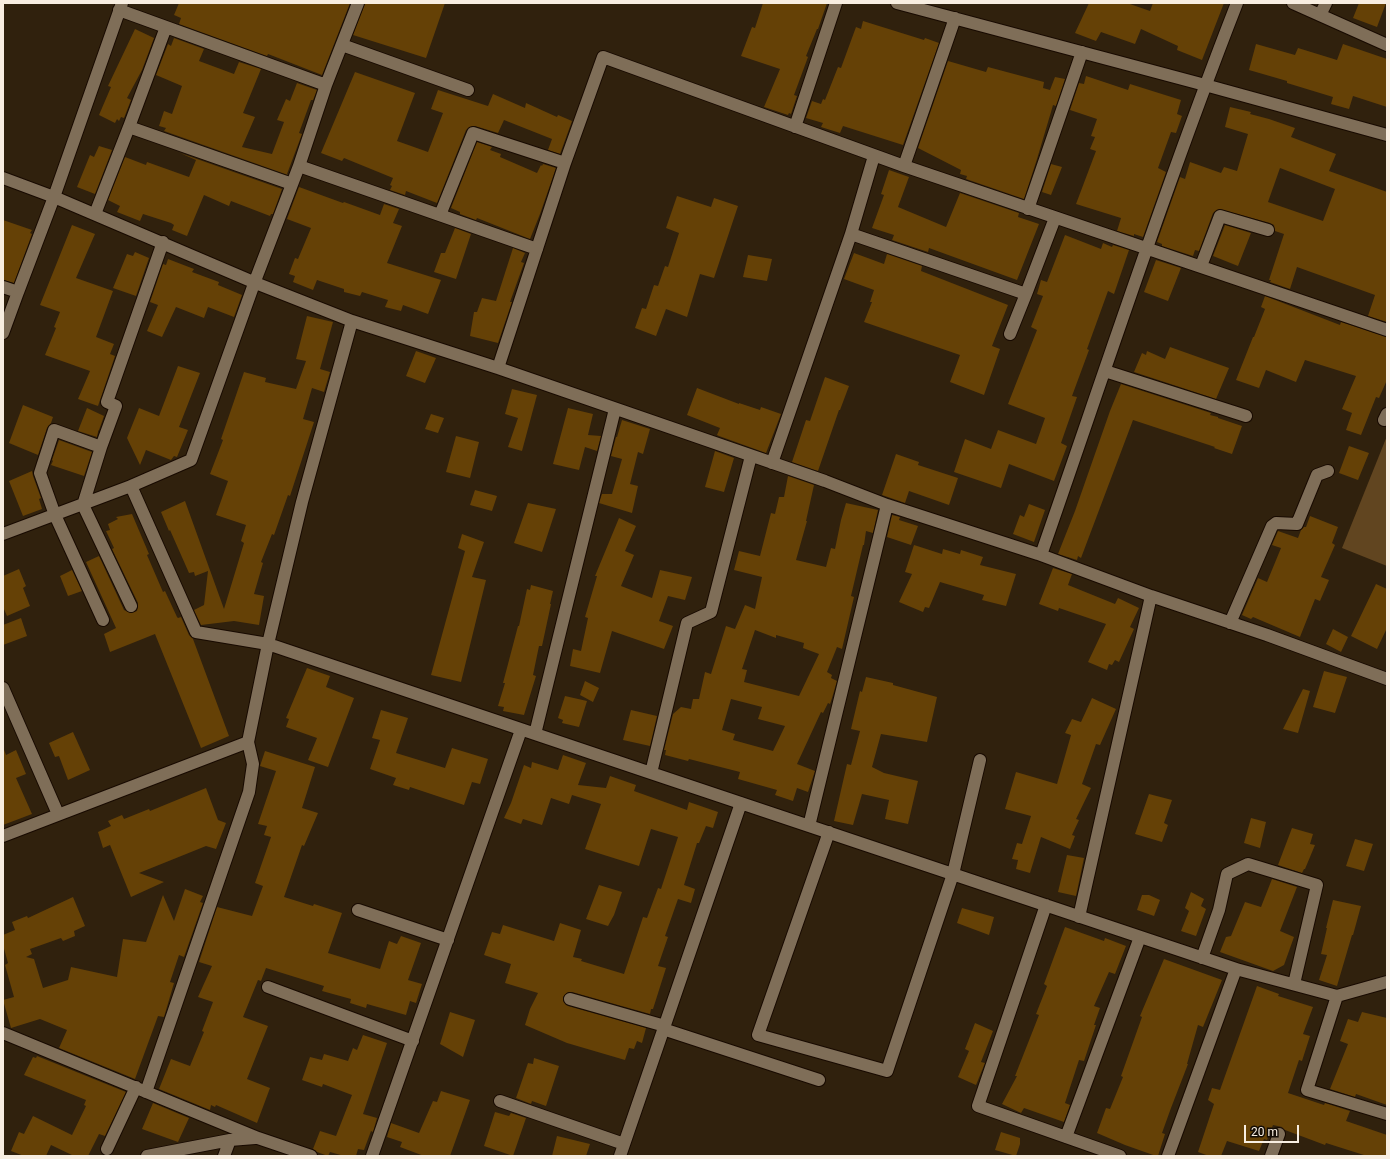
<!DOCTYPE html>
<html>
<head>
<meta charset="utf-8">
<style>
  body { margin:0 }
  #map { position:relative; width:1390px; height:1159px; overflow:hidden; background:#30210d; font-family:Roboto,sans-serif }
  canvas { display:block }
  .frame { position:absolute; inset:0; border:4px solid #f8eee1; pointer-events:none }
  .scale { position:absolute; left:1244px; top:1125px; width:55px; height:18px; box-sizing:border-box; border:2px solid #f8eee1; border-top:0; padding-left:5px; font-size:12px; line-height:14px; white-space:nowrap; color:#f8eee1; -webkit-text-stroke:3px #130c05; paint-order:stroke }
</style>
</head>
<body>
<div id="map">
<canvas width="1390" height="1159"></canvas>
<div class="frame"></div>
<div class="scale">20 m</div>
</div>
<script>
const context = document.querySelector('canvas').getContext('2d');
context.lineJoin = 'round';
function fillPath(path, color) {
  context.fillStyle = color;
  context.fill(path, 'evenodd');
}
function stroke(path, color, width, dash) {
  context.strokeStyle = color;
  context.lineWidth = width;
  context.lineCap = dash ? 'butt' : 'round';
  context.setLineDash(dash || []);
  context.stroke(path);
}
const green = new Path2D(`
  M 1387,436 L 1387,566 L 1342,548 Z`);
const building = new Path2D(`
  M 179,3 L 350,3 L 322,75 L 268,54 L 267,56 L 179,24 L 181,18 L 174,15 Z
  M 365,3 L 445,3 L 426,58 L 353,35 Z
  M 763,3 L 827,3 L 818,29 L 817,29 L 806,56 L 808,57 L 794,95 L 797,96 L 791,114 L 789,113 L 788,115 L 764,107 L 780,69 L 741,56 L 752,27 L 755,28 Z
  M 1089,3 L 1127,3 L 1150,11 L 1153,3 L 1224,3 L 1202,60 L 1177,50 L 1178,46 L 1141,29 L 1135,44 L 1101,32 L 1096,41 L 1075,33 Z
  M 1359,3 L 1386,3 L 1377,27 L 1353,18 Z
  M 863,21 L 924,40 L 925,38 L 939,43 L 903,145 L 843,126 L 840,133 L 821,127 L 823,123 L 806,118 L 812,101 L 821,104 L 823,99 L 825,100 L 838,67 L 841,68 L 856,27 L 861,29 Z
  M 135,29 L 154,38 L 142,70 L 127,98 L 131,100 L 124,118 L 121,117 L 119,121 L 117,119 L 115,123 L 99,115 L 111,87 L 108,86 Z
  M 174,38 L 204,49 L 199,61 L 234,74 L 239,62 L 261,69 L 243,113 L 255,117 L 242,147 L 272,154 L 284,122 L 277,120 L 286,99 L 290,101 L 297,83 L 317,90 L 313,100 L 311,100 L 299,133 L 302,134 L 287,174 L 288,175 L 164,131 L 166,128 L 159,126 L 164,111 L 172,114 L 182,86 L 156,75 L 168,44 L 171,46 Z
  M 1256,44 L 1295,55 L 1298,48 L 1337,60 L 1343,44 L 1387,59 L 1387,107 L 1353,96 L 1349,109 L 1331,104 L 1333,97 L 1287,83 L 1287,81 L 1249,70 Z
  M 948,61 L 986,72 L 988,67 L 1044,82 L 1043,88 L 1050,90 L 1055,77 L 1065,79 L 1056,106 L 1053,105 L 1051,112 L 1037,159 L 1024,199 L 966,179 L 967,176 L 960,174 L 961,170 L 918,148 Z
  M 355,72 L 415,93 L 397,141 L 428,152 L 443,113 L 431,109 L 438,90 L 488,106 L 493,94 L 525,108 L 526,103 L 557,117 L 558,115 L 572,121 L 560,154 L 548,150 L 552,139 L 504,120 L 498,133 L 475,126 L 469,127 L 466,130 L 437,203 L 406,191 L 405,195 L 390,190 L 392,186 L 390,185 L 393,178 L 344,158 L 342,161 L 321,153 Z
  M 1086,76 L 1128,90 L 1130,84 L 1181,100 L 1177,114 L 1182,116 L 1176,133 L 1171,132 L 1158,168 L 1166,172 L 1143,237 L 1134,234 L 1134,236 L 1117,231 L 1121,218 L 1076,204 L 1096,151 L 1090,149 L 1095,137 L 1091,136 L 1097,119 L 1070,110 L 1079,83 L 1084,84 Z
  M 1230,107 L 1251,112 L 1250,114 L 1269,119 L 1295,128 L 1291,137 L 1336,154 L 1329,171 L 1387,192 L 1387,322 L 1368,316 L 1375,295 L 1297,267 L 1290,289 L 1270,282 L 1271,280 L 1269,280 L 1284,234 L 1275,231 L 1274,225 L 1270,223 L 1219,209 L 1213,213 L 1199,251 L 1195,250 L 1193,256 L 1162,246 L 1162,244 L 1157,242 L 1180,177 L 1185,179 L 1190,162 L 1221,173 L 1224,167 L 1237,171 L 1248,134 L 1225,127 ZM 1280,168 L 1335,189 L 1323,221 L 1268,202 Z
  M 477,142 L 492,147 L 490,150 L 501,154 L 500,157 L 537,173 L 541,165 L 542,166 L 543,164 L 556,168 L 540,214 L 530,239 L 477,218 L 476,220 L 460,214 L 460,212 L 451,208 Z
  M 99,146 L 112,150 L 95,194 L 77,187 L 90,155 L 94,157 Z
  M 180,153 L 282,189 L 273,214 L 271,214 L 270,216 L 231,201 L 229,206 L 204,195 L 187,236 L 172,230 L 174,225 L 171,223 L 143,214 L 140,221 L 117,212 L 120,206 L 108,200 L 125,157 L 146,165 L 147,162 L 189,177 L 196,160 Z
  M 1051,164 L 1062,167 L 1051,195 L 1042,192 Z
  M 889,170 L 909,177 L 898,207 L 946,227 L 960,193 L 1019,213 L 1018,217 L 1039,224 L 1017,280 L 929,248 L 928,252 L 892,240 L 894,235 L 872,228 L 884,195 L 881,194 Z
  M 299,187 L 343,203 L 344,202 L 380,215 L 384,204 L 399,209 L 393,223 L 402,226 L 387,263 L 441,280 L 428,314 L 403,305 L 401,311 L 385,307 L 388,300 L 362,292 L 360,296 L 344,292 L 344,289 L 317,280 L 313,290 L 293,282 L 295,276 L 289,274 L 295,258 L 298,259 L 311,228 L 287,219 Z
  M 677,196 L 711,207 L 714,198 L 738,206 L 714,278 L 700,274 L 687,317 L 666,309 L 656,336 L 635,328 L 642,308 L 646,309 L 654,285 L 658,286 L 665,266 L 668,267 L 679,233 L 666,228 Z
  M 3,220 L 32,230 L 30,233 L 32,234 L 14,283 L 3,280 Z
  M 72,225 L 95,234 L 76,278 L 113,291 L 96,337 L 114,344 L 110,354 L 115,356 L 98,406 L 78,399 L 90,371 L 45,355 L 56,328 L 54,327 L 60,312 L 40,305 Z
  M 1225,225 L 1251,233 L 1238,266 L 1213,256 Z
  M 455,228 L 471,234 L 456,279 L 434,272 L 441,253 L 445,253 Z
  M 1065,235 L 1101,249 L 1103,243 L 1112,247 L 1113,245 L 1129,250 L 1114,294 L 1108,291 L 1087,349 L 1089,350 L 1072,396 L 1077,397 L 1061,443 L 1067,446 L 1054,481 L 1009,464 L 1001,488 L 954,472 L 965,439 L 991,449 L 998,430 L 1036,444 L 1045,418 L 1008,404 L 1037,330 L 1031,327 L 1043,296 L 1037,294 L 1041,280 L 1047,282 Z
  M 513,248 L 525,253 L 521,262 L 524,263 L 510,302 L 512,302 L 498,343 L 470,336 L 474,312 L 477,312 L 482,298 L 496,301 Z
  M 135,252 L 149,258 L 136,296 L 113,288 L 127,254 L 133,256 Z
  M 854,253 L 884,264 L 887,254 L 922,266 L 921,271 L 1008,305 L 992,346 L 1000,349 L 984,395 L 950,382 L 960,355 L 864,322 L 872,302 L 870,302 L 874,290 L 844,279 Z
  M 748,255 L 772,259 L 767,281 L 743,277 Z
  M 168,259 L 194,269 L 192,272 L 219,282 L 218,285 L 242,295 L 234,317 L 208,307 L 204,318 L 176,307 L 162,337 L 147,331 L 158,305 L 150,302 L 163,264 L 166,265 Z
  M 1156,260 L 1181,268 L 1168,301 L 1144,292 Z
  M 1265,296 L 1340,325 L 1341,322 L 1387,337 L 1387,380 L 1379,398 L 1376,397 L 1361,435 L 1346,430 L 1352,413 L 1342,409 L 1356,376 L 1305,360 L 1296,382 L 1266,370 L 1259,388 L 1236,380 L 1253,337 L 1254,337 L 1265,309 L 1261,307 Z
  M 307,316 L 333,322 L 320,369 L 330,372 L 324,392 L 312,388 L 303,419 L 314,422 L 290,496 L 288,495 L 274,535 L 272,534 L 261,562 L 263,563 L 254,594 L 264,596 L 259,625 L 234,621 L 201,625 L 194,610 L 204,605 L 208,571 L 195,576 L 194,572 L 189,573 L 170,530 L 169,531 L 161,512 L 185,501 L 224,609 L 244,543 L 241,541 L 246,525 L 216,515 L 228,481 L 210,474 L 223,440 L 221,439 L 244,372 L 266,378 L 265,382 L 296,389 L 306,361 L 296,359 Z
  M 1170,347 L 1229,368 L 1216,399 L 1134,372 L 1142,353 L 1146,355 L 1147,351 L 1165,359 Z
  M 416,351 L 436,358 L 425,383 L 406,376 Z
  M 178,366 L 200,373 L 179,427 L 188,430 L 177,457 L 174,456 L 171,460 L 146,450 L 140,465 L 127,438 L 139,408 L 159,416 Z
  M 825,377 L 849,386 L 840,410 L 839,410 L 818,471 L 792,462 L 806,420 L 810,421 Z
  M 1121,384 L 1211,413 L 1210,415 L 1218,417 L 1218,418 L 1242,426 L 1232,454 L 1214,448 L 1215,447 L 1133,420 L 1081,558 L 1078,556 L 1077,560 L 1058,554 L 1075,511 L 1110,411 Z
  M 697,388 L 739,404 L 739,403 L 760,410 L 761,407 L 781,414 L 766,453 L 719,436 L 717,435 L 720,428 L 687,415 Z
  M 512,389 L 537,395 L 522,451 L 508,447 L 518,418 L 505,414 Z
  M 23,405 L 53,417 L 51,423 L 47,428 L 38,455 L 9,443 Z
  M 87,408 L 104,416 L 99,430 L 98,431 L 98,432 L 97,437 L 78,431 Z
  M 568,408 L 593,414 L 588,435 L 601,436 L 597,451 L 585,447 L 579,470 L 553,464 Z
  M 431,414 L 444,418 L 438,433 L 425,429 Z
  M 622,420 L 650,429 L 643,454 L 638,452 L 630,484 L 638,486 L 632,513 L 599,503 L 602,494 L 612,494 L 622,459 L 611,456 L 616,437 L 617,437 Z
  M 456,436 L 479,442 L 470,478 L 446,472 Z
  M 59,440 L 92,452 L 84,476 L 51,465 L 53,461 L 52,460 Z
  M 1349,446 L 1369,453 L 1358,480 L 1339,473 Z
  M 715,451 L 734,458 L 724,492 L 705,487 Z
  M 896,454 L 919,462 L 918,465 L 958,478 L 949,505 L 909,491 L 905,503 L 882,495 Z
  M 32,471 L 33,476 L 41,498 L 39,499 L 42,509 L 23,516 L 9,481 Z
  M 788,476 L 814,485 L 806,521 L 807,521 L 796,560 L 826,567 L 831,548 L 835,549 L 841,520 L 846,503 L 878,510 L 873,533 L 866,531 L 864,545 L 863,545 L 851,596 L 854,597 L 842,649 L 837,647 L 827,672 L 832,675 L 831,678 L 837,681 L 832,698 L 830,704 L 828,703 L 823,713 L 821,712 L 797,764 L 815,771 L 808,792 L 797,788 L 793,801 L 775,795 L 777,790 L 738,779 L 740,772 L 689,759 L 688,761 L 665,755 L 666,750 L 664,750 L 673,714 L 681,707 L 691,709 L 693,699 L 699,699 L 705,672 L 711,674 L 726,626 L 735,629 L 745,605 L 755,609 L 762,577 L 734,570 L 739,551 L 760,556 L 771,513 L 775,514 L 779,497 L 784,497 ZM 755,630 L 776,638 L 776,635 L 804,643 L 803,648 L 819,654 L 799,696 L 744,682 L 747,670 L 742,669 ZM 731,699 L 762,707 L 758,719 L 785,726 L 773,751 L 733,740 L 735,734 L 722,730 Z
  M 475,490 L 497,496 L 492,511 L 470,505 Z
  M 528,503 L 556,509 L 542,552 L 514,543 Z
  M 1029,504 L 1045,510 L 1034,542 L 1013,534 L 1020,515 L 1024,517 Z
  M 132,514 L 149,554 L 147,555 L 163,592 L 165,591 L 177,617 L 178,618 L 181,617 L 189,635 L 193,639 L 229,736 L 201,748 L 155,634 L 110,652 L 104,634 L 116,628 L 86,562 L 99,556 L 124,610 L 131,613 L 137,611 L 138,607 L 138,603 L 112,549 L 114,548 L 106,531 L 110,530 L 108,524 L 118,519 L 116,517 Z
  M 892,515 L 900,517 L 899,520 L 918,526 L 911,545 L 887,537 Z
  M 1310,516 L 1338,527 L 1332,543 L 1335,545 L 1321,577 L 1329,580 L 1320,601 L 1315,599 L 1300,637 L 1253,617 L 1251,619 L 1242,615 L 1258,578 L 1267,582 L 1281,548 L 1272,545 L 1278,531 L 1298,538 L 1301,530 L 1304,527 L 1306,527 Z
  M 619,518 L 636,526 L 625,551 L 634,555 L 621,586 L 652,598 L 660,570 L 692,577 L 685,600 L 668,596 L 659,621 L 673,626 L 664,649 L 612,631 L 600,673 L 570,666 L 573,649 L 581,651 L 588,618 L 585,617 L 597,576 L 595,576 Z
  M 462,534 L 484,542 L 472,577 L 486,580 L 461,682 L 431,675 L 465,551 L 458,548 Z
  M 914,545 L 942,554 L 943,549 L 960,554 L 961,550 L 983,557 L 980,565 L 1016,574 L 1006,606 L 982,600 L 984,595 L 940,582 L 929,608 L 925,607 L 923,612 L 899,602 L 912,574 L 905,572 Z
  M 1053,568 L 1072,574 L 1068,585 L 1115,604 L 1118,598 L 1139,608 L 1130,627 L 1134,629 L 1119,662 L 1115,660 L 1112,665 L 1109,664 L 1107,670 L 1088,662 L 1106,624 L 1059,608 L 1058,611 L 1039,604 Z
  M 19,569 L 26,586 L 23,588 L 30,606 L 7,616 L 3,607 L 3,576 Z
  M 72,570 L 82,591 L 68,596 L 60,576 Z
  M 1376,584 L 1387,589 L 1387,628 L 1377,649 L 1351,636 Z
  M 531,585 L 553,591 L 550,604 L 551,604 L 542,646 L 539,646 L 533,675 L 536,676 L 524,715 L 503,711 L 504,707 L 498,706 L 505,683 L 503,683 L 518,626 L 519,626 L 527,589 L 530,590 Z
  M 21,618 L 27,636 L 3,645 L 3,625 Z
  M 1333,629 L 1348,637 L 1341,652 L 1326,644 Z
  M 307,668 L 330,676 L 326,687 L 354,698 L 328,767 L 308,760 L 317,738 L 286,727 L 289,719 L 286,718 Z
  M 1324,671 L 1347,677 L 1335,713 L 1313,707 Z
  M 866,677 L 893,683 L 893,685 L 937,697 L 927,742 L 881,734 L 872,767 L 884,773 L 918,781 L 908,824 L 885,819 L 889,800 L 862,794 L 853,825 L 834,821 L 847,764 L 851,765 L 860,731 L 851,729 L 860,691 L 862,692 Z
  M 585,681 L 599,688 L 593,702 L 580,695 Z
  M 1303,689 L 1310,691 L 1298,733 L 1283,729 Z
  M 565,696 L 587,701 L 579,727 L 562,723 L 563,720 L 558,718 Z
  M 1092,698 L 1116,709 L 1100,745 L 1096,744 L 1082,784 L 1091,788 L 1076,819 L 1079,820 L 1072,835 L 1075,836 L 1070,849 L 1041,837 L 1030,873 L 1016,869 L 1018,860 L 1012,859 L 1017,843 L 1022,844 L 1031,816 L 1005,809 L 1016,772 L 1057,784 L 1071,735 L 1065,733 L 1072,719 L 1081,722 Z
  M 381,710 L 408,718 L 396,753 L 445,768 L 452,748 L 488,759 L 480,784 L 472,782 L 464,805 L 410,787 L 409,790 L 393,785 L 396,778 L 370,769 L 380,740 L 372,738 Z
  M 631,710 L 657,716 L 650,746 L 623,740 Z
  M 73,732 L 90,770 L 68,780 L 59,756 L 55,757 L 49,743 Z
  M 3,747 L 6,755 L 16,750 L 26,774 L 16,778 L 32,814 L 3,825 Z
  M 265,751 L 315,767 L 302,808 L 318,813 L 304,846 L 302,845 L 284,897 L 313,906 L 314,904 L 342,913 L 328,953 L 380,969 L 389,941 L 397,944 L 401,936 L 421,943 L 408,980 L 422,984 L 416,1003 L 410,1001 L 406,1015 L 367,1004 L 366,1008 L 350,1003 L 351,999 L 322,991 L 324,986 L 266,968 L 261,981 L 258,980 L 243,1017 L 268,1026 L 247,1079 L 270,1088 L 257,1123 L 216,1105 L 215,1107 L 211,1105 L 210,1110 L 159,1089 L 171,1059 L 190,1066 L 204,1032 L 202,1031 L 213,1002 L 198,997 L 212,966 L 199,962 L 217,907 L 252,916 L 263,886 L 255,883 L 271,837 L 264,835 L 267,826 L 258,824 L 276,771 L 260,766 Z
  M 563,755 L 586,763 L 578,785 L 606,788 L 610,776 L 636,785 L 634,791 L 687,810 L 689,802 L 718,812 L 713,828 L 706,826 L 699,843 L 697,843 L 684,885 L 695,889 L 691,903 L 678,899 L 665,936 L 668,937 L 658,966 L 666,968 L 653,1009 L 651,1009 L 650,1014 L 572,992 L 568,992 L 563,997 L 563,1001 L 568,1006 L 646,1028 L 642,1043 L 637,1041 L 634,1049 L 629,1048 L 625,1060 L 567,1043 L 525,1025 L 530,1009 L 538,993 L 505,983 L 511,964 L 484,955 L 492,932 L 500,934 L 503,925 L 554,941 L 560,923 L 581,930 L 573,957 L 582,959 L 581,961 L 624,974 L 643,917 L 647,918 L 658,888 L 661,889 L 678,837 L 651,829 L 639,866 L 585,849 L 601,804 L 572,795 L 569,804 L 551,798 L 542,825 L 523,819 L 521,824 L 504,818 L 511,803 L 524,765 L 531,768 L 532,762 L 558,770 Z
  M 206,788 L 218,820 L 226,823 L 216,849 L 206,846 L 139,873 L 164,882 L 131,897 L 110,845 L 103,848 L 98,832 L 111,826 L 108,821 L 122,815 L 124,819 L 149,809 L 150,811 Z
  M 1149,794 L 1172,800 L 1164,823 L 1168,825 L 1162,842 L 1135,834 Z
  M 1251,818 L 1266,822 L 1260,848 L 1244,843 Z
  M 1292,828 L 1313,834 L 1310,844 L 1315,845 L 1305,869 L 1304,869 L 1302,873 L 1278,865 Z
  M 1355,839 L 1373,844 L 1364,871 L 1346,866 Z
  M 1067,855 L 1084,858 L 1076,896 L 1058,892 Z
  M 1272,879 L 1297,887 L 1280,931 L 1294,937 L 1284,965 L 1273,971 L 1220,952 L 1226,937 L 1231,936 L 1245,902 L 1261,907 Z
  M 599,885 L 622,892 L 614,915 L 608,926 L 586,919 Z
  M 185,889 L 203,896 L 200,902 L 203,903 L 184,957 L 179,955 L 170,982 L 174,983 L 164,1017 L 158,1016 L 135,1079 L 59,1048 L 67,1030 L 40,1019 L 11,1028 L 3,1000 L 14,997 L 5,965 L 8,963 L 3,945 L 3,935 L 15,930 L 12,922 L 27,916 L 28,918 L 73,897 L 85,926 L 74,931 L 75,936 L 63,941 L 61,938 L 30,949 L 32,954 L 26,957 L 34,959 L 43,988 L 68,980 L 71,967 L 117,977 L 123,939 L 146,942 L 163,895 L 174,921 Z
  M 1191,892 L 1204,899 L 1201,906 L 1206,909 L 1196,936 L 1181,931 L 1189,911 L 1185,908 Z
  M 1142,895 L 1149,895 L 1160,900 L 1154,916 L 1137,910 Z
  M 1333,900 L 1361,906 L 1353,935 L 1352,935 L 1337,986 L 1319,980 L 1327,955 L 1321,954 L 1327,928 L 1326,928 Z
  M 962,908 L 994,917 L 989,935 L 957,923 Z
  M 1065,927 L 1104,941 L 1105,938 L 1126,946 L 1115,974 L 1109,972 L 1094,1006 L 1100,1008 L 1094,1025 L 1096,1025 L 1084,1061 L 1079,1060 L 1065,1103 L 1070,1105 L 1064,1122 L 1024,1108 L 1021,1113 L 1002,1104 L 1017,1076 L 1015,1076 L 1039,1015 L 1036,1014 L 1047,986 L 1044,984 Z
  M 1164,959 L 1222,980 L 1203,1027 L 1198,1025 L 1187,1064 L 1188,1064 L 1171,1108 L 1162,1133 L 1165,1134 L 1158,1156 L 1156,1156 L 1125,1145 L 1097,1133 L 1106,1108 L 1110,1109 L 1123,1077 L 1121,1076 L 1142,1017 L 1140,1016 Z
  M 1257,986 L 1279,994 L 1278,996 L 1313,1007 L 1303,1034 L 1310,1036 L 1302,1061 L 1299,1060 L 1288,1093 L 1324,1105 L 1325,1103 L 1350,1111 L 1346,1121 L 1387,1135 L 1387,1156 L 1367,1156 L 1326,1143 L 1325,1145 L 1285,1130 L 1282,1127 L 1273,1125 L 1267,1140 L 1264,1139 L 1259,1151 L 1227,1141 L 1221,1156 L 1209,1156 L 1198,1152 L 1214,1104 L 1208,1100 L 1212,1088 L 1220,1090 Z
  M 450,1012 L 475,1020 L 463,1057 L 440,1044 Z
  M 1362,1012 L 1387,1018 L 1387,1105 L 1356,1094 L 1355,1097 L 1330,1089 L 1348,1044 L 1340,1041 L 1348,1019 L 1358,1022 Z
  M 975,1023 L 993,1031 L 981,1062 L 985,1063 L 976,1085 L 958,1077 L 969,1051 L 965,1049 Z
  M 363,1035 L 387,1043 L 363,1114 L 377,1118 L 373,1132 L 371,1131 L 364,1150 L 358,1149 L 356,1156 L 344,1156 L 330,1152 L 328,1156 L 317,1152 L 313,1149 L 320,1131 L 336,1136 L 352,1095 L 323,1084 L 322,1087 L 302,1080 L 310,1057 L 322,1060 L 324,1054 L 348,1061 L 353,1048 L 357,1050 Z
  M 37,1056 L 126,1092 L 105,1136 L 99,1134 L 88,1156 L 74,1156 L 51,1145 L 46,1156 L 24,1156 L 11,1151 L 19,1132 L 24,1134 L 33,1116 L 72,1135 L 86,1106 L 84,1105 L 86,1100 L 24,1075 L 33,1057 L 36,1058 Z
  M 534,1058 L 559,1066 L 546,1106 L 532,1101 L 531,1104 L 516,1098 L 528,1063 L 533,1064 Z
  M 441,1091 L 470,1100 L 450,1156 L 424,1156 L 400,1147 L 402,1142 L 387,1137 L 391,1123 L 419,1133 L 433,1101 L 437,1102 Z
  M 153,1103 L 189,1118 L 178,1142 L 142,1129 Z
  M 495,1112 L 509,1116 L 511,1113 L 526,1118 L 513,1156 L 484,1146 Z
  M 1001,1132 L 1020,1138 L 1020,1144 L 1016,1156 L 995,1150 Z
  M 557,1136 L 590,1144 L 586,1156 L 552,1156 Z`);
const minor = new Path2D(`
  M 897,3 L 1205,85 L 1387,135
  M 1293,3 L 1387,45
  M 119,10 L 326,85
  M 1320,15 L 1326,3
  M 342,45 L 468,90
  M 129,127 L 166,27
  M 795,127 L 836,3
  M 874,156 L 851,234 L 1026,294 L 1055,218
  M 299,166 L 537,249
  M 904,166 L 955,18
  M 3,178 L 54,197 L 258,284 L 352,321 L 498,368 L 825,481 L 887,505 L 1038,554 L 1151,596 L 1267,635 L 1387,679
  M 1028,209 L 1082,52
  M 95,214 L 129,127 L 292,184
  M 440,215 L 473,133 L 565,163
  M 1201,266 L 1220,216 L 1268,230
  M 3,287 L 18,292 L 54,197 L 122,3
  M 3,333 L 18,292
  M 1010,334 L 1026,294
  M 498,368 L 565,163 L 603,57 L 904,166 L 1387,330
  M 1105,371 L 1246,416
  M 1384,420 L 1387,414
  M 101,447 L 54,430 L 40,473 L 55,515 L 103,620
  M 772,463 L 851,234
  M 131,486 L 196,632 L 268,644 L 651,773 L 1236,969 L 1337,996 L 1387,982
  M 3,534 L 131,486 L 191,460 L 255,281 L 299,166 L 326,85 L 358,3
  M 1041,555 C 1105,371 1166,185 1237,3
  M 131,606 L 83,505 L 101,447 L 116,406 L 107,402 L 163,242
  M 1230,623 L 1272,526 L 1276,523 L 1297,524 L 1317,475 L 1328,471
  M 3,688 L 58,814
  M 535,734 L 615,409
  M 651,773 L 687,623 L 711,612 L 751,456
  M 809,826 L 887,505
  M 829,832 L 758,1035 L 887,1071 L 953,874 L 980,760
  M 3,836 L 248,742 L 268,644 L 302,502 L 352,321
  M 1046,905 L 978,1106 L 1120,1156
  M 358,910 L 448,940
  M 1079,917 L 1151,596
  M 1202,958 L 1219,910 L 1227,874 L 1248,864 L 1317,885 L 1294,984
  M 268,987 L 413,1041
  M 1337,996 L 1307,1090 L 1387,1114
  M 570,999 L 665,1026
  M 663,1029 L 819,1080
  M 3,1033 L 258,1138 L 311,1156
  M 146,1092 L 249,792 L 253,764 L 248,742
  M 500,1101 L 624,1144
  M 1066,1137 L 1140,937
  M 107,1149 L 136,1087
  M 147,1156 L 230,1140 L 255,1138
  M 224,1156 L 230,1140
  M 372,1156 L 521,730
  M 620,1156 L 741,803
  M 1168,1156 L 1236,969
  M 1271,1156 L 1279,1134`);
fillPath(green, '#614520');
fillPath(building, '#654106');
stroke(minor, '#180a00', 14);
stroke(minor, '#7f6e58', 12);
</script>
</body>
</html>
